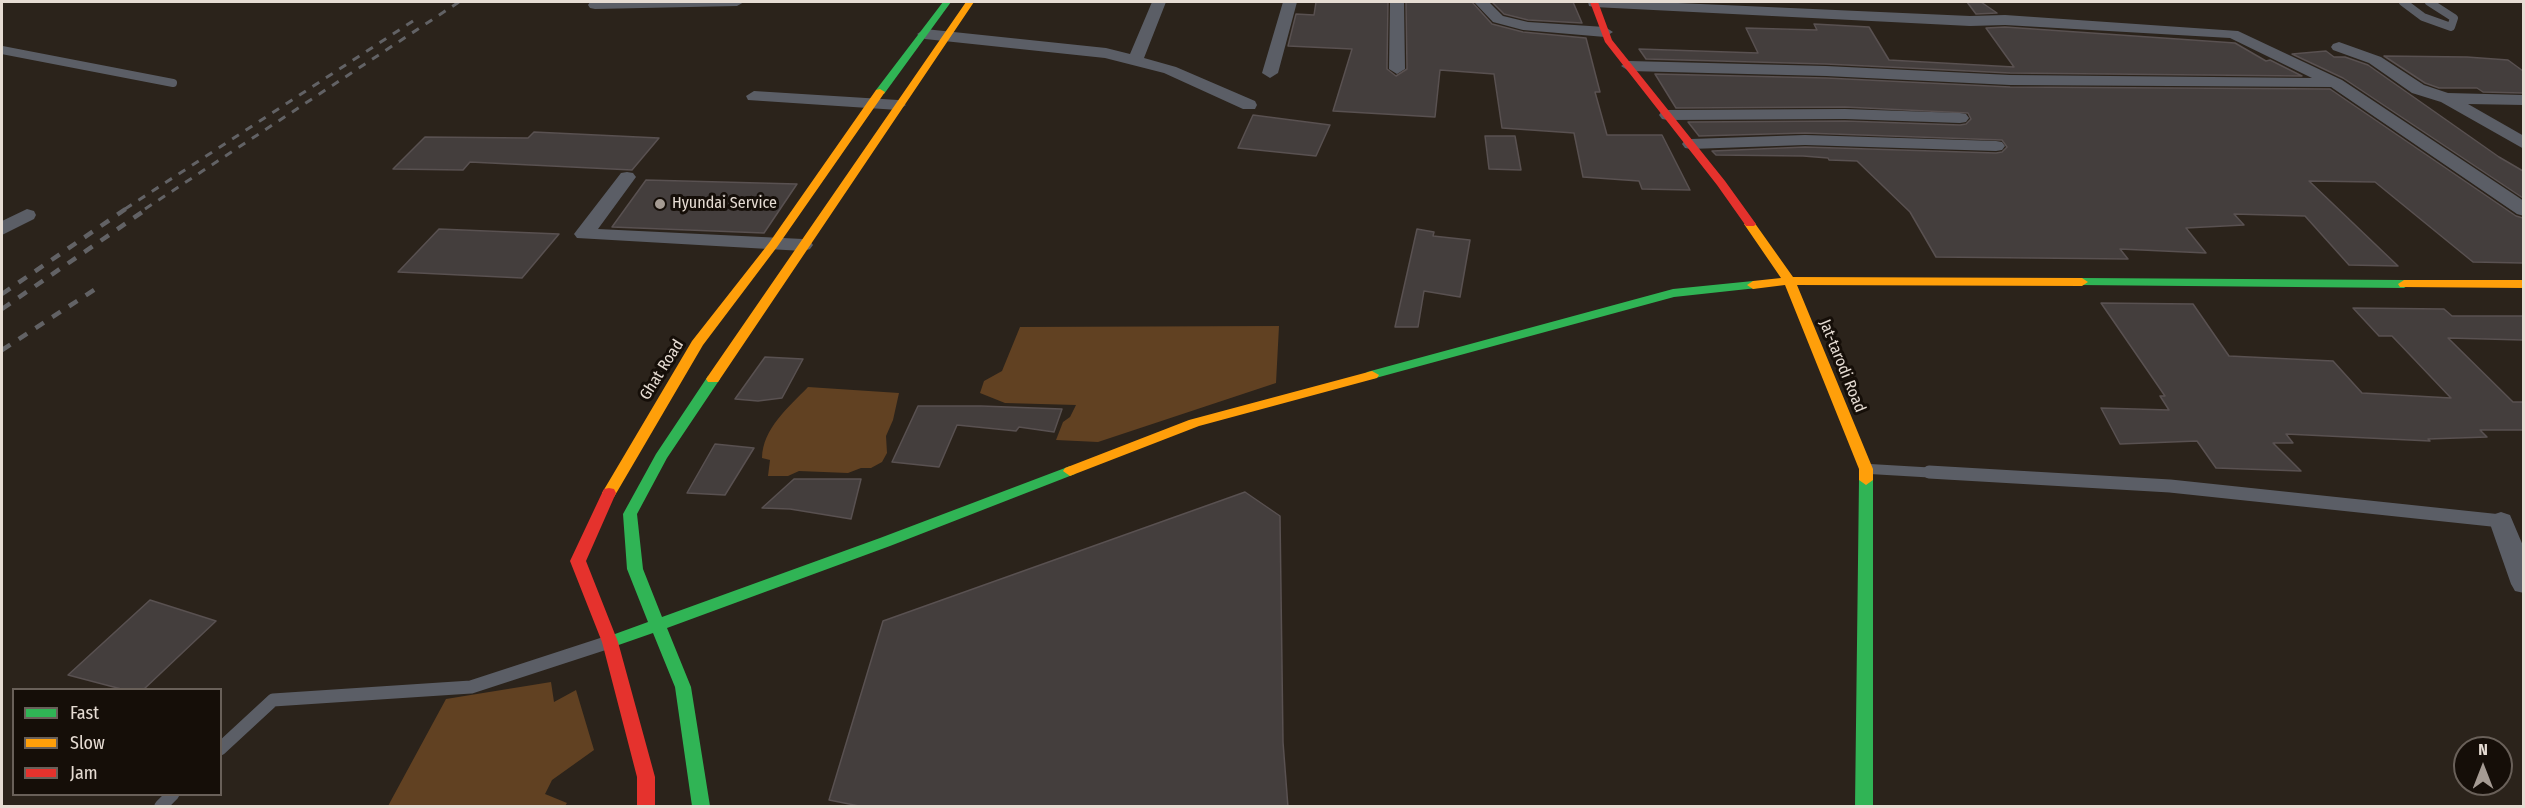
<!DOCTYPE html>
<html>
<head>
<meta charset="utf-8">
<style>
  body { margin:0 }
  #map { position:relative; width:2525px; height:808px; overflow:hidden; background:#2b231b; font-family:"Fira Sans Condensed",sans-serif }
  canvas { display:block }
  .frame { position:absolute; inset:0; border:3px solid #e6dcd3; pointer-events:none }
  .legend { position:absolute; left:12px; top:688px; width:210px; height:108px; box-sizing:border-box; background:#150e08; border:2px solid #696059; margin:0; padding:8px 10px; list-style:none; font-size:18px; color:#e6dcd3 }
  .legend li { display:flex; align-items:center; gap:12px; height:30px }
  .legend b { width:30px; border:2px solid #696059 }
  .north { position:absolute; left:2453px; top:736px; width:60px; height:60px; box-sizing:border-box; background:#150e08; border:2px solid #696059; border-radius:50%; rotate:0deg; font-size:16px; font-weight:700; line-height:24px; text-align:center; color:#e6dcd3 }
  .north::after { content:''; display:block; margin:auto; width:21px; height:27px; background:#a59b93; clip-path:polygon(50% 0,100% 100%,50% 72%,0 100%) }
</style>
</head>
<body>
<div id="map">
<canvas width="2525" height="808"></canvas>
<div class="frame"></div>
<ul class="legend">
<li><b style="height:8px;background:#30b455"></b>Fast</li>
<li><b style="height:8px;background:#ff9f0a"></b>Slow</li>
<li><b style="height:8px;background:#e5322d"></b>Jam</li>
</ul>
<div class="north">N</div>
</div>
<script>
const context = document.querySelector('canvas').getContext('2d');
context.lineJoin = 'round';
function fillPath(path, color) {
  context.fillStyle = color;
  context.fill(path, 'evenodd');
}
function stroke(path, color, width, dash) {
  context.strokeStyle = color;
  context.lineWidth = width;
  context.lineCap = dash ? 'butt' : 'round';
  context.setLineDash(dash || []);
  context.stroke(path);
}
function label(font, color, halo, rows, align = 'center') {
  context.font = font + ' "Fira Sans Condensed",sans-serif';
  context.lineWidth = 6;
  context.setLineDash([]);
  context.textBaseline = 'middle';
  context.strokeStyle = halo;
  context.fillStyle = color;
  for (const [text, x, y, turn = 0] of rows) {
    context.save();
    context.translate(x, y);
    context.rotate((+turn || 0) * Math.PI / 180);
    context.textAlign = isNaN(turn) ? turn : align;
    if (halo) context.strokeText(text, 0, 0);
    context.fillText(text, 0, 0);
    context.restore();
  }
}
const green = new Path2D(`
  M 1279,326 L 1276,383 L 1098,442 L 1056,440 L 1063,422 L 1070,417 L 1076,405 L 1005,403 L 980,393 L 984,381 L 1002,371 L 1020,327 Z
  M 808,387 L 899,393 L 893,420 L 886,436 L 887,453 L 882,462 L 871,468 L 861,468 L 848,473 L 799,471 L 788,476 L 768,476 L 770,460 L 762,458 C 763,428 788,408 808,387 Z
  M 551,682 L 554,702 L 576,690 L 594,750 L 552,780 L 545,794 L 567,803 L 565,806 L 388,806 L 446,699 Z`);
const building = new Path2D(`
  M 1316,2 L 1388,2 L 1387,69 L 1396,76 L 1407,69 L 1406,2 L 1472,2 L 1492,24 L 1523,32 L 1586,38 L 1600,92 L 1595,92 L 1607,135 L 1662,135 L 1690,190 L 1642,189 L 1639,181 L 1583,177 L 1574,133 L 1502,128 L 1494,74 L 1440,70 L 1435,117 L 1333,111 L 1352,49 L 1288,46 L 1296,14 L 1314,15 Z
  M 1492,2 L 1573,2 L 1582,23 L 1528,20 L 1504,14 Z
  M 1967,2 L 1981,2 L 1997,13 L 1976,14 Z
  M 1814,24 L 1869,27 L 1889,60 L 2014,67 L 1986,28 L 2005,27 L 2235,43 L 2266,61 L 2270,60 L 2302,76 L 2010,73 L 1826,64 L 1646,59 L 1639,49 L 1758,53 L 1746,28 L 1817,30 Z
  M 2326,51 L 2334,57 L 2345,57 L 2368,65 L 2499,157 L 2523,171 L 2523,198 L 2343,78 L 2292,54 Z
  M 2384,56 L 2467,57 L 2508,60 L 2523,71 L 2523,93 L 2483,92 L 2477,88 L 2439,88 L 2425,83 Z
  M 1655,74 L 1826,78 L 2010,87 L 2330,89 L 2516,216 L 2523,218 L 2523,263 L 2473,262 L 2375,182 L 2309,181 L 2398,266 L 2349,265 L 2305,216 L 2234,214 L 2244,225 L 2186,228 L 2206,253 L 2120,249 L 2128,259 L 1936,257 L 1910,212 L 1857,161 L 1829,160 L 1828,158 L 1803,156 L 1716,155 L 1712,151 L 1805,147 L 1996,153 L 2002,152 L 2007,147 L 2002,140 L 1805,133 L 1699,136 L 1688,122 L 1845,121 L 1960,125 L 1966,124 L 1971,119 L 1968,113 L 1845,107 L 1676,108 Z
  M 1253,115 L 1330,125 L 1316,156 L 1238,148 Z
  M 534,132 L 659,138 L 632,170 L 470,162 L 463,170 L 393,169 L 425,137 L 528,138 Z
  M 1485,136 L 1515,136 L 1521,170 L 1489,169 Z
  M 646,180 L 797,184 L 764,233 L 612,227 Z
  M 439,229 L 559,234 L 522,278 L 398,272 Z
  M 1417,229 L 1434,232 L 1433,236 L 1470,240 L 1460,297 L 1424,291 L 1418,327 L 1395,327 Z
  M 2101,303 L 2193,304 L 2229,356 L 2333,361 L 2362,393 L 2451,398 L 2392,336 L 2379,336 L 2353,308 L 2444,309 L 2452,316 L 2523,316 L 2523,340 L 2448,338 L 2513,402 L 2523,402 L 2523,430 L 2480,430 L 2487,437 L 2428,439 L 2430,441 L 2286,434 L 2293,443 L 2273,443 L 2301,471 L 2216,468 L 2197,441 L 2120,444 L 2101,408 L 2169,410 L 2160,396 L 2165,396 Z
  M 765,357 L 803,359 L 782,398 L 758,401 L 735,399 Z
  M 918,406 L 981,406 L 1062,409 L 1054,432 L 1019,427 L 1016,431 L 957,425 L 939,467 L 892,462 Z
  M 715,444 L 754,448 L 725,495 L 687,493 Z
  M 794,479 L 861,479 L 851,519 L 790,509 L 762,508 Z
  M 1245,492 L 1280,516 L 1283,742 L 1288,807 L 864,807 L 829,800 L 883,621 Z
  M 150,600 L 216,621 L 143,690 L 125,690 L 68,675 Z`);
const laneFar2 = new Path2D(`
  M 2403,2 L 2423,17 L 2451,27 L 2454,18 L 2429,2
  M 2,50 L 173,83`);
const laneFar1 = new Path2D(`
  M 1870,469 L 1955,474`);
const lane = new Path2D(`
  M 1929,472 L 2170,486 L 2501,521
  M 220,749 L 273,700 L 471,687 L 606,643
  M 161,806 L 173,794`);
const street = new Path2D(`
  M 590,2 L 744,2 L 737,6 L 595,9 L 590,8 L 588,5 Z
  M 1152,2 L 1166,2 L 1144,58 L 1176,67 L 1255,101 L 1257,105 L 1255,109 L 1243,109 L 1164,73 L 1105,58 L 925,39 L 917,34 L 925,29 L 1106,48 L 1130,54 Z
  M 1283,2 L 1297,2 L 1278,73 L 1270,78 L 1262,73 Z
  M 1390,2 L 1404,2 L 1405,69 L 1397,74 L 1389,69 Z
  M 1474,2 L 1489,2 L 1503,16 L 1528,22 L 1605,27 L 1613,32 L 1605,37 L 1523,30 L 1493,22 Z
  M 1588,2 L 1656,2 L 1970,16 L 2005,15 L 2238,31 L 2342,80 L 2524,201 L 2524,216 L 2517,214 L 2331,87 L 2010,85 L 1826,76 L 1629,71 L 1621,66 L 1629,61 L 1826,66 L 2010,75 L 2312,78 L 2230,38 L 2005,25 L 1970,26 L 1594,7 L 1589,6 Z
  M 2339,42 L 2381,57 L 2424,85 L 2448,93 L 2524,95 L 2524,105 L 2468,104 L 2524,136 L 2524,149 L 2441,102 L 2412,93 L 2369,63 L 2333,50 L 2331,47 L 2333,44 Z
  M 754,91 L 898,100 L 906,105 L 898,110 L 748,100 L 746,96 Z
  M 1845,109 L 1960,113 L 1966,114 L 1969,118 L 1966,122 L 1960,123 L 1845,119 L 1668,120 L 1662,119 L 1659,115 L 1662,111 L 1668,110 Z
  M 1805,135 L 1996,141 L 2002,142 L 2005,146 L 2002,150 L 1996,151 L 1805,145 L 1691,149 L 1685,148 L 1682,144 L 1685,140 L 1691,139 Z
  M 627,172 L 633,173 L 636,177 L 598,229 L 803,239 L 810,241 L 813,245 L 810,249 L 803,251 L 577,238 L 574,234 L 577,230 L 621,173 Z
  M 27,209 L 34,211 L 36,215 L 34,219 L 2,235 L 2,221 Z
  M 2501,512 L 2510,515 L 2524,548 L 2524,593 L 2515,591 L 2511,584 L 2489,521 L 2492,515 Z`);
const fast = new Path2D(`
  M 943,2 L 951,2 L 884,94 L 876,94 L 876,90 Z
  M 2082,278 L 2404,280 L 2410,284 L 2404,288 L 2078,285 L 2076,282 Z
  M 1753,281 L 1757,282 L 1759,285 L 1757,288 L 1674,297 L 1372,379 L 1365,375 L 1367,372 L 1673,289 Z
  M 713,375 L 720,379 L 667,458 L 637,514 L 643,569 L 662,617 L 880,538 L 1065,468 L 1070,466 L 1077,471 L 1075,474 L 890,546 L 667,628 L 691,687 L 710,806 L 692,806 L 675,687 L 653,633 L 610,648 L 604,646 L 602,642 L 604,638 L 648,622 L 627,569 L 623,514 L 656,454 L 708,376 Z
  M 1866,475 L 1873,480 L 1873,806 L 1855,806 L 1859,480 Z`);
const slow = new Path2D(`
  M 966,2 L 974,2 L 718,382 L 708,382 L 706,379 L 708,376 Z
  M 880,89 L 885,92 L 777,247 L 703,345 L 614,497 L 604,497 L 602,493 L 692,341 L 769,243 L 876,90 Z
  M 1750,221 L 1754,222 L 1793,277 L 2082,278 L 2088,282 L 2082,286 L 1797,285 L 1873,469 L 1873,480 L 1866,485 L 1859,480 L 1859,469 L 1785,285 L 1753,289 L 1747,285 L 1753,281 L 1781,278 L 1744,224 Z
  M 2404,280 L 2524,280 L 2524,288 L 2400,287 L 2398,284 Z
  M 1372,371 L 1379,375 L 1377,378 L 1199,426 L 1075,474 L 1070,476 L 1063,471 L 1065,468 L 1189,420 Z`);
const jam = new Path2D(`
  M 1590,2 L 1598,2 L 1612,40 L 1725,181 L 1756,224 L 1754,226 L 1746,226 L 1717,185 L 1605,42 Z
  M 609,488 L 614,489 L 616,493 L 586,561 L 618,642 L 655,777 L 655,806 L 637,806 L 637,777 L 602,642 L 570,561 L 602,493 L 604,489 Z`);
const railFar1 = new Path2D(`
  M 125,209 L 419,17
  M 145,209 L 459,2`);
const rail = new Path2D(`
  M 2,294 L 127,208
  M 2,309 L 148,208
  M 2,350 L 100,286`);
const markers = [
  [660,204,6,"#a59b93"]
];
const poiNames = [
  ["Hyundai Service",672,204]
];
const streetNames = [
  ["Jat-tarodi Road",1842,366,68],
  ["Ghat Road",662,370,-58]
];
fillPath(green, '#614122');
fillPath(building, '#443e3d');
stroke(building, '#595151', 1.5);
stroke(laneFar2, '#5b5e66', 8);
stroke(laneFar1, '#5b5e66', 10);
stroke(lane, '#5b5e66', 13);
fillPath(street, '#5b5e66');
fillPath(fast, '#30b455');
fillPath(slow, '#ff9f0a');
fillPath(jam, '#e5322d');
stroke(railFar1, '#626265', 3, [8, 8]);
stroke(rail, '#626265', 4.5, [10, 10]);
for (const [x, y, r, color] of markers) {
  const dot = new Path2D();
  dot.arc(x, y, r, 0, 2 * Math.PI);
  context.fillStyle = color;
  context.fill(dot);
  stroke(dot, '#150e08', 2);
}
label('16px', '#e6dcd3', '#150e08', poiNames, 'left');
label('16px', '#e6dcd3', '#150e08', streetNames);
</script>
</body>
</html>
